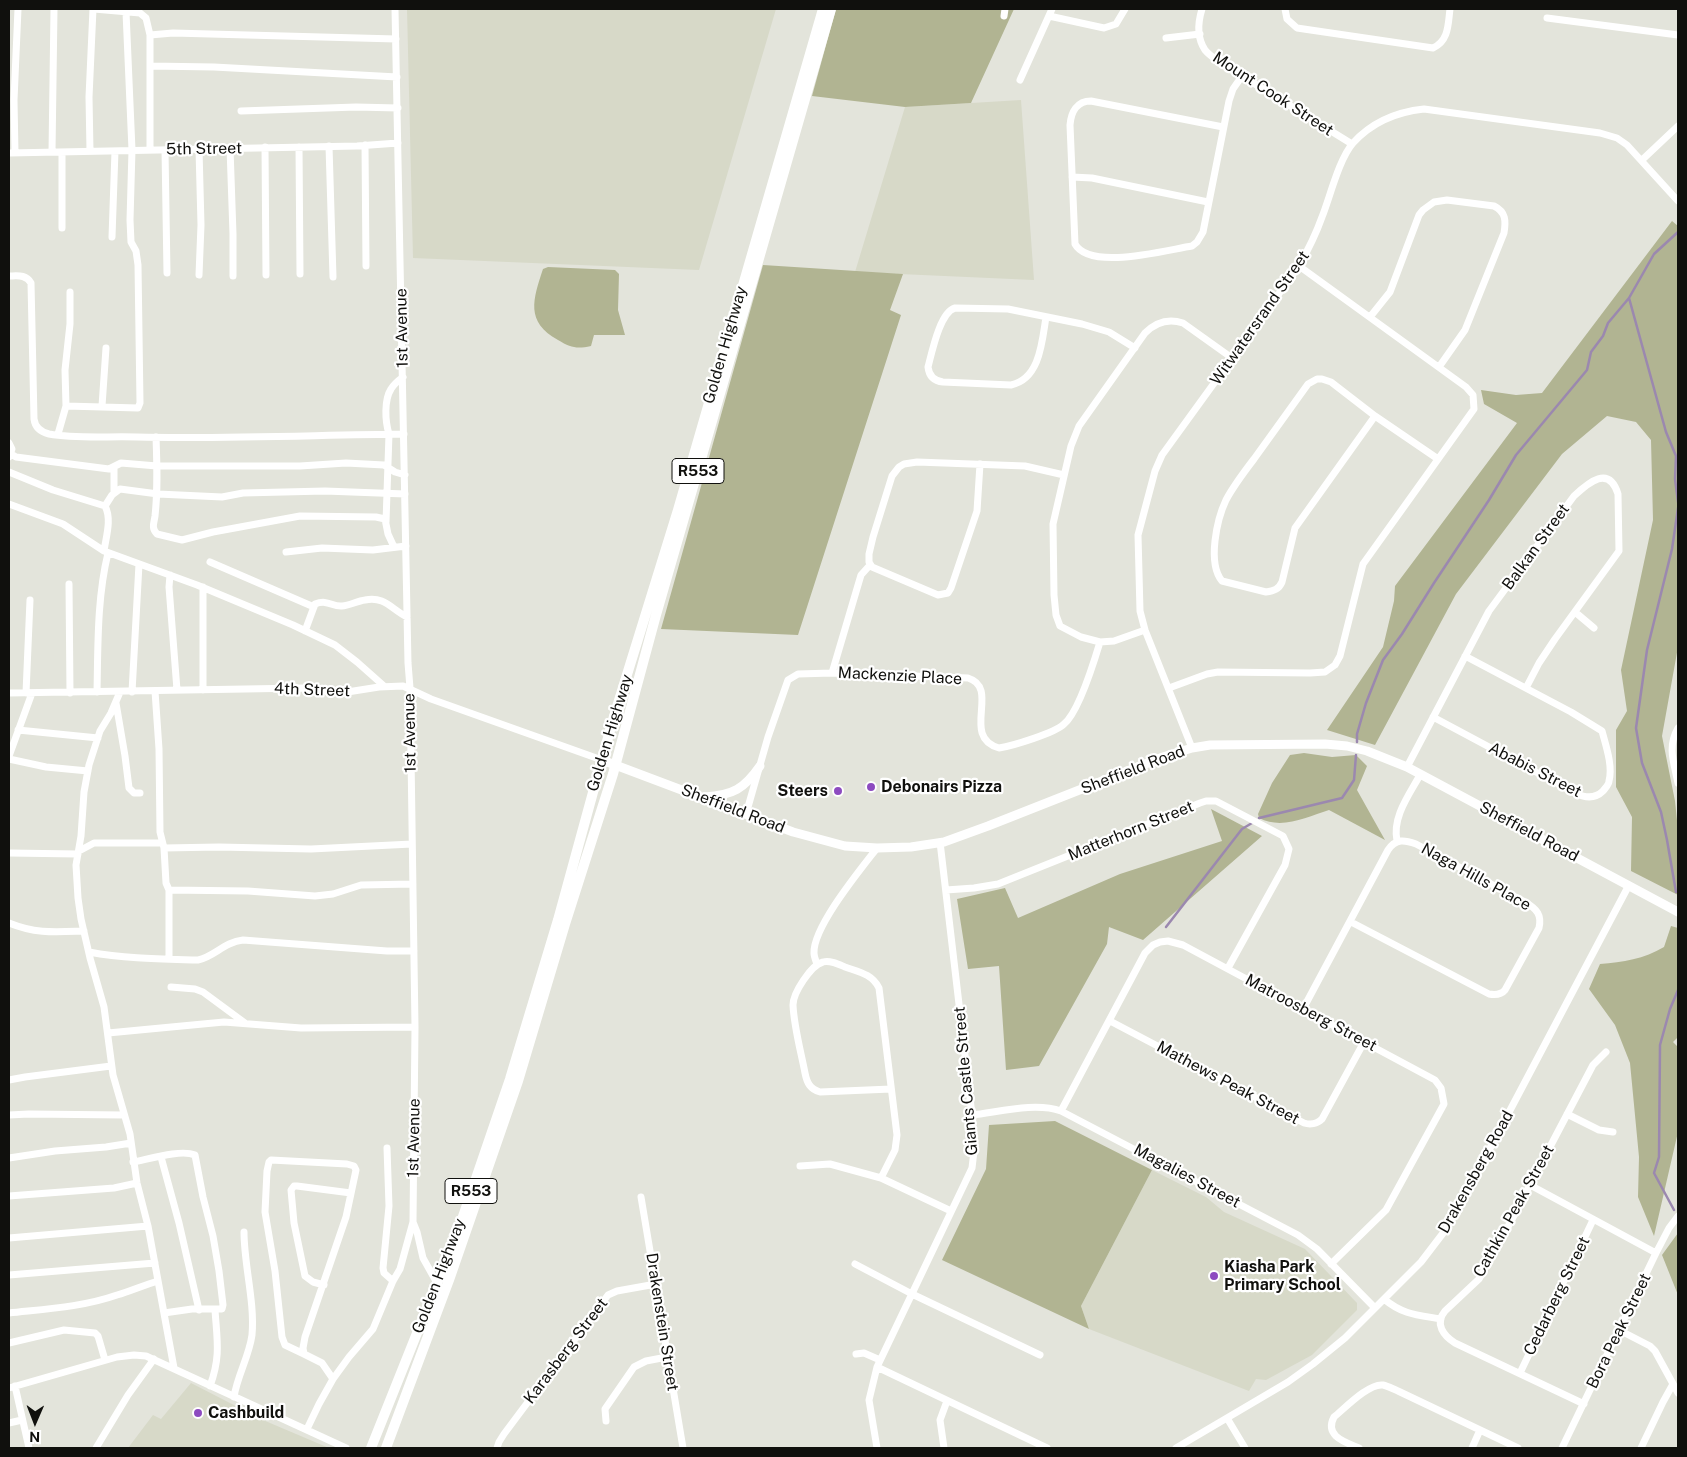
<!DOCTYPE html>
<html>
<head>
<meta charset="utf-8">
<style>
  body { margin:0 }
  #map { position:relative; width:1687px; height:1457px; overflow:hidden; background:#e3e4db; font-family:"Public Sans",sans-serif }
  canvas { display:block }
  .frame { position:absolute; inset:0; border:10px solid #10100d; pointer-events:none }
  .north { position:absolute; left:10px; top:1397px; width:50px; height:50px; -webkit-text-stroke:4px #fff; paint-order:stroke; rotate:181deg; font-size:14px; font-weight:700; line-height:20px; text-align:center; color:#10100d }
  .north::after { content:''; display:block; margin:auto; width:18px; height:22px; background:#10100d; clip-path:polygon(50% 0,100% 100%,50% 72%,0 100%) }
</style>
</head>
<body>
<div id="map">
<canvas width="1687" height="1457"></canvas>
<div class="frame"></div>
<div class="north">N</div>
</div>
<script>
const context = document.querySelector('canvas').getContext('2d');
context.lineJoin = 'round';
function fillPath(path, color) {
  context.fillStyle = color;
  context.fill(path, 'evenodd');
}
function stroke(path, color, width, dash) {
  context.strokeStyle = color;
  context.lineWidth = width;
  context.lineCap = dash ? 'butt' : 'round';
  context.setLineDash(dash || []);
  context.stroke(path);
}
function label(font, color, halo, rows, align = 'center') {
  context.font = font + ' "Public Sans",sans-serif';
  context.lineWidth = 4.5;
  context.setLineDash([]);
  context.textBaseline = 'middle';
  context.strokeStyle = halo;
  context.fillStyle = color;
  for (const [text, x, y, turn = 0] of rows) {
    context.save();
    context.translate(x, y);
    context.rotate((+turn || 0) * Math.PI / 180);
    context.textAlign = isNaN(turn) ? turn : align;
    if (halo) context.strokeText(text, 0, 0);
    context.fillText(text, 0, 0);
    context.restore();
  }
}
const built = new Path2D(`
  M 407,9 L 776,9 L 699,270 L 413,258 Z
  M 1021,100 L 1034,280 L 855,272 L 905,107 Z
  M 1152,1170 L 1206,1197 L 1224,1212 L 1305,1249 L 1357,1303 L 1357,1310 L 1312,1355 L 1266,1380 L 1256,1379 L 1249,1391 L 1089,1329 L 1081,1306 Z
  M 191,1383 L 263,1420 L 329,1448 L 128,1448 L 153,1415 L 161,1419 Z`);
const green = new Path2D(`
  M 836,9 L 1014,9 L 971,103 L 905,107 L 812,96 Z
  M 1672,221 L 1678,226 L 1678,647 L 1662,736 L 1675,801 L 1678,830 L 1678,895 L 1631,871 L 1632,817 L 1616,787 L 1616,730 L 1627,711 L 1621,670 L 1653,520 L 1651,440 L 1636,422 L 1607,416 L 1562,454 L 1456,594 L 1375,745 L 1327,730 L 1383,647 L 1394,601 L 1395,586 L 1517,423 L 1484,404 L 1481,390 L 1516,395 L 1542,393 Z
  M 763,265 L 903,274 L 890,310 L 901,315 L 798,635 L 661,629 Z
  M 548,267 L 615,270 L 619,274 L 618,310 L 625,335 L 594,335 L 591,346 C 577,349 571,348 558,340 C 525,322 533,299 543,269 Z
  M 1304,753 L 1332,757 L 1356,755 L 1367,766 L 1357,790 L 1385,840 L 1329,810 C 1307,817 1282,830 1259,818 L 1258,814 L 1272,783 L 1290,755 Z
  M 1211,809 L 1262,836 L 1143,940 L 1109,927 L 1107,944 L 1039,1066 L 1006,1070 L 999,966 L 968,969 L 957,899 L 1005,888 L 1018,918 L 1120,874 L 1222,841 Z
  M 1671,926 L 1678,928 L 1678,1037 L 1673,1042 L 1678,1047 L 1678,1132 L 1654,1236 L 1638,1197 L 1639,1157 L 1630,1063 L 1615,1025 L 1589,989 L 1600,964 C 1623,962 1644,959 1664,947 Z
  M 1055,1121 L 1152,1170 L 1081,1306 L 1089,1329 L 942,1260 L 986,1169 L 989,1125 Z
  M 1678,1233 L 1678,1295 L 1662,1255 Z`);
const stream = new Path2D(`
  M 1678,232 L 1654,254 L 1629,298 L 1666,432 L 1676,456 L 1675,479 L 1678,502
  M 1357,742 L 1357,734 L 1366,703 L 1383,660 L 1402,634 L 1434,583 L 1489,500 L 1516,455 L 1587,370 L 1591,352 L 1603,336 L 1608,323 L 1629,298
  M 1259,818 L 1342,798 L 1354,780 L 1356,755
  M 1676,892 L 1667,840 L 1661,812 L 1642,763 L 1636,728 L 1647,650 L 1672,549 L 1678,508
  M 1166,927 L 1242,829 L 1252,823
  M 1674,1210 L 1654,1173 L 1659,1157 L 1660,1045 L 1670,1009 L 1678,990`);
const minor = new Path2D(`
  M 94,9 L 140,13 L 146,18 L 150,35 L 150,150
  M 1202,9 C 1198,22 1197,38 1205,50 C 1214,61 1237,73 1250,81 C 1284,102 1318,123 1352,144
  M 1285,9 L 1287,19 L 1297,28 L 1433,48 C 1449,41 1448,24 1450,9
  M 1004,16 L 1005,9
  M 1049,16 L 1104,28 L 1116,24 L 1125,9
  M 1547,18 L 1678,35
  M 150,35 L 173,33 L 396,39
  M 1166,38 L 1200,34
  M 150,66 L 214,67 L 397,77
  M 1020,80 L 1052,9
  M 241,111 L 356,107 L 398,108
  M 1223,127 L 1091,101 C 1077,101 1071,112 1070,125 L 1075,244 C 1090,271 1166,250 1192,246 L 1197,242 L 1203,232 L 1229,101 L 1233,89 L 1242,76
  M 365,145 L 366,266
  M 329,146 L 333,277
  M 265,147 L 266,275
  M 299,147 L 300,274
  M 230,148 L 233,234 L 233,276
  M 165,150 L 167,273
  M 90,151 L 89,97 L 93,9
  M 52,152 L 54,9
  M 62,152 L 62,228
  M 9,153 L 357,146 L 398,143
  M 15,153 L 14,100 L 18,9
  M 1642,160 L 1678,126
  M 1072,177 L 1092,178 L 1208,202
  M 112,237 L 115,151
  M 199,275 L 201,225 L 199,149
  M 9,276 C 17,276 26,274 31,283 L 34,419 C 35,427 41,432 49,434 C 77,439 108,436 137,437 C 226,439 315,435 404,434
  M 70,292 L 70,324 L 65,370 L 66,406 L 138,408 L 140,403 L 138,265 L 136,251 L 131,242 L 130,220 L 132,150 L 126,12
  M 1046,317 C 1042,342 1040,379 1011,385 L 943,382 C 934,381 929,376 928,367 C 932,352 940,312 955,308 L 1008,309 L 1082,324 L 1109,332 L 1135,348
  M 1370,317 L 1390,292 L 1419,215 L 1423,210 L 1434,202 L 1447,200 L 1494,206 C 1506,212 1506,221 1504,233 L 1465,330 L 1439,367
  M 102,406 L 106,348
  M 1375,416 L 1295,528 L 1282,582 C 1279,589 1274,591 1266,592 L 1222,581 C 1207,563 1217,519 1226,500 C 1234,485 1244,472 1254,459 C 1272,434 1290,409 1308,384 L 1317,379 L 1322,379 L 1331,382 L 1375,416 L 1438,459
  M 58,434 L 66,406
  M 156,437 C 157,464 158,489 155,516 C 154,523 151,528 157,534 L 182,540 L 213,532 L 300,516 L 376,517 L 385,519 L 388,534 L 394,547
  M 9,443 L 12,449 L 9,457
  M 11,454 L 16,457 L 109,469 L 121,463 L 157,466 L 300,466 L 346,463 L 384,465 L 395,472 L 405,475
  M 980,464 L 977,511 L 951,588 L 948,593 L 938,595 L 872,567 L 869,562 L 869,554 L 873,537 L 892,476 L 899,467 L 904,464 L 917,462 L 1025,466 L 1064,475
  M 114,468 L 114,492
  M 9,472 L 53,490 L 105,506 C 112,519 106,537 104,551
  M 9,504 L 63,524 L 104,551 L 197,585 L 293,625 L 335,645 L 357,662 L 384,686
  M 105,506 L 112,495 L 120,489 L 158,494 L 222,497 L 243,493 L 325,491 L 405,494
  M 386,522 L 389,434 C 385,421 384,400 391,389 C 394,384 399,380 403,377
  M 286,552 L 322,548 L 373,550 L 406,546
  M 210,562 L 314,607
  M 170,575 L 169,587 L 177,690
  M 69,584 L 70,693
  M 1575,612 L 1594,628
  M 1145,630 L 1114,641 L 1100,642 L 1081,637 L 1060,626 L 1056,615 L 1054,595 L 1053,524 L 1071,446 L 1079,426 L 1145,333 C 1156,322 1168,318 1183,323 L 1232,358
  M 305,631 L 315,604 C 328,599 332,607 342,606 C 349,606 357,601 365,600 C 385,596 391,609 407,617
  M 832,673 L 861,575 L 870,565
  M 1169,688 L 1207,674 L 1218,672 L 1310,673 L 1325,672 L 1335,665 L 1340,656 L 1363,564 L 1474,409 L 1473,395 L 1466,387 L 1299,266
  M 203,690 L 203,587
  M 155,691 L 159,749 L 160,832 L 164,848 L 166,883 L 169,890 L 169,959
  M 97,692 C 98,646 97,598 108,553
  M 120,692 L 111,713 L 100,731 L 89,765 L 84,792 L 81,836 L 76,865 L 78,898 L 81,919 L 90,958 L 104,1007 L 113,1075 L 130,1134 L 137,1183 L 148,1226 L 174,1368
  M 132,692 L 139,564
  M 9,693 L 304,688 L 341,693 L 379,687 L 403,686 L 431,699 L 602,760
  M 26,693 L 30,600
  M 116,703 L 125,756 L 129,788 L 134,793 L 140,793
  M 1433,717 L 1564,787 C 1575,794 1591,803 1603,791 C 1605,788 1609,785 1609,781 C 1613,766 1606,746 1602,731 L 1571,712 L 1465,656
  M 1678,728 C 1667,747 1674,763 1678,783
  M 18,730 L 98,738
  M 1192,748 L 1145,630 L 1140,611 L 1138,535 L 1155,471 L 1162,455 L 1299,266 C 1308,250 1316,234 1322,217 C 1330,197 1339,159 1353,143 C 1372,122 1396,112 1424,109 L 1600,133 L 1617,138 L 1627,145 L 1678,201
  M 9,756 L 32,693
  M 9,759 L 46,767 L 88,771
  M 1407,767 L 1489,611 L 1574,496 C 1589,482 1609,465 1618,494 L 1619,551 L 1555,639 L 1539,663 L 1526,688
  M 746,814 L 768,737 L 788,680 L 798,674 L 832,673 L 968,678 C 1001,688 960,737 999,748 C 1012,746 1055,733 1064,724 C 1079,712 1094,662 1100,642
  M 1397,841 C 1392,817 1409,795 1420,775
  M 164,848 L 219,847 L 311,849 L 412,844
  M 79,851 L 94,843 L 162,843
  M 9,853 L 78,854
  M 169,890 L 248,891 L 315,896 L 333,894 L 361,885 L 413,884
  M 946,890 L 974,888 L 998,884 L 1200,803 L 1206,801 L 1216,801 L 1283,836 L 1289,849 L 1285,865 L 1228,968
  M 9,923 C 36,934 55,932 84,931
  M 89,952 C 126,959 162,959 198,960 C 214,957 224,942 243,940 L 387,951 L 414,951
  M 817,964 C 816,961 814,957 814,953 C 813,927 860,870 877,848
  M 171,987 L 195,989 L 203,992 L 245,1023
  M 1303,1009 L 1388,850 C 1396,838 1405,840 1416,844 L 1525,902 C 1537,909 1542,915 1539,928 L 1505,990 C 1501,995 1495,995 1489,994 L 1351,922
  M 1110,1021 L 1304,1123 C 1310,1125 1317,1124 1322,1119 L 1364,1042
  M 108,1033 L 224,1022 L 301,1028 L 415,1027
  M 9,1080 L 25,1077 L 111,1066
  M 1061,1111 L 1145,953 L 1153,945 L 1160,942 L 1168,941 L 1183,945 L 1435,1080 L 1441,1088 L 1444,1104 L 1386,1210 L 1331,1264
  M 1567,1114 L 1599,1130 L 1613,1132
  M 9,1115 L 29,1114 L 124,1115
  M 972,1115 C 999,1112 1035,1102 1061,1111 L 1298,1235 L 1317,1249 L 1375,1308
  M 387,1148 L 389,1206 L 383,1268 L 384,1273 L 393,1281
  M 161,1157 L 179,1223 L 199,1310
  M 9,1158 L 55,1151 L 106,1147 L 131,1143
  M 133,1162 C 149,1159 181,1149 195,1155 L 203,1197 L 213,1236 L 219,1271 L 223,1305 L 222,1309 L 192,1309 L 164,1313
  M 800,1166 L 830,1164 L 881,1178 L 951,1211
  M 881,1178 L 895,1150 L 897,1135 L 879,988 C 872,974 859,972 845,967 C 838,964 830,960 823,962 C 811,965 793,993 793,1005 C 794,1027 801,1052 805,1073 C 807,1083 810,1089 820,1092 L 891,1089
  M 1530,1185 L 1656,1253
  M 9,1196 L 114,1188 L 137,1183
  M 641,1197 L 683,1448
  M 413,1222 L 417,1232 L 423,1258 L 437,1283
  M 9,1238 L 148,1226
  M 855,1264 L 912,1294 L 1040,1355
  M 9,1275 L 155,1263
  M 324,1285 L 313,1282 L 305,1276 L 294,1223 L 291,1190 L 294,1186 L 297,1186 L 351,1193
  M 1384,1299 C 1403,1315 1418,1315 1441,1319
  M 9,1313 C 45,1309 83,1307 117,1295 C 131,1291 144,1285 158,1281
  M 1619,1330 L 1650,1346 L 1655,1351 L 1678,1393
  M 9,1343 L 64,1330 L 95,1333 L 98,1336 L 105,1360
  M 304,1354 L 285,1345 L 282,1337 L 275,1271 L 265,1212 L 267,1171 L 269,1162 L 271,1160 L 347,1164 L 354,1166 L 356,1170 L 346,1217 L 305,1337 L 303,1348 L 304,1354 L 322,1363 L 333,1379
  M 856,1354 L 864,1353 L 880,1360
  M 877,1367 L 1047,1448
  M 1520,1373 L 1593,1220
  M 15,1386 L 29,1448
  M 210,1386 C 221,1356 217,1340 215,1310
  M 9,1388 L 117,1357 L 134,1355 L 146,1356 L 346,1448
  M 234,1397 C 237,1376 249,1357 252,1335 C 255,1302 244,1265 244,1232
  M 1584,1404 L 1455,1343 C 1444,1336 1434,1324 1445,1311 L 1479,1279 L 1500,1242 L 1593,1065 L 1606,1052
  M 1227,1418 L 1245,1448
  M 606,1421 L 605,1409 L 634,1367 L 646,1361 L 667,1357
  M 9,1423 L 22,1420
  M 307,1429 L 319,1404 L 333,1379 L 349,1357 L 373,1329 L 393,1281 L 400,1269 L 413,1222 L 415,1027 L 410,688 L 408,663 L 395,9
  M 96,1448 L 128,1395 L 154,1359
  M 497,1448 L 499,1442 L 504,1434 L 608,1295 L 617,1291 L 656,1284
  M 877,1448 L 869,1400 L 877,1367 L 962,1189 L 972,1168 L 974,1151 L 972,1115 L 940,842
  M 944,1448 L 940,1420 L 947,1401
  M 1176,1448 L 1288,1382 L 1313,1364 L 1345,1338 L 1421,1262 L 1447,1228 L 1460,1205 L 1629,885
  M 1359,1448 C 1345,1442 1324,1436 1334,1417 C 1345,1408 1369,1383 1383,1385 C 1388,1386 1393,1389 1398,1391 L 1518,1448
  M 1472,1448 L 1480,1430
  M 1562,1448 L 1656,1253 L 1669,1228 L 1678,1216
  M 1641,1448 L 1663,1402 L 1673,1384`);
const tertiary = new Path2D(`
  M 602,760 L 793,832 L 845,846 L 877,848 L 911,847 L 944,842 L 988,826 L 1163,757 L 1192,748 L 1210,745 L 1325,744 L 1347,746 L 1367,751 L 1407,767 L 1678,912
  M 705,797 C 733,795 744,789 760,766`);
const primary = new Path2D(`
  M 371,1448 L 459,1228 L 510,1079 L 558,920 L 612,723 L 678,510 L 823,9
  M 386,1448 L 449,1280 L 518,1081 L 565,924 L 613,774 L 656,615 L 831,9`);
const markers = [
  [871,787,5,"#8d4bc0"],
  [838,791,5,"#8d4bc0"],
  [1214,1276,5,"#8d4bc0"],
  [198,1413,5,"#8d4bc0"]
];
const shields = [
  [698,471,52],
  [471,1191,52]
];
const shieldNames = [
  ["R553",698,471],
  ["R553",471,1191]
];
const streetNames = [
  ["Mount Cook Street",1273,94,33],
  ["5th Street",204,149,-1],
  ["Witwatersrand Street",1260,318,-55],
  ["1st Avenue",402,328,-91],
  ["Golden Highway",725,345,-74],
  ["Balkan Street",1536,547,-54],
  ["Mackenzie Place",900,676,3],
  ["4th Street",312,690,2],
  ["1st Avenue",410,733,-91],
  ["Golden Highway",610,733,-73],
  ["Sheffield Road",1133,770,-21],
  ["Ababis Street",1535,770,27],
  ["Sheffield Road",733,809,21],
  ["Matterhorn Street",1131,831,-22],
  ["Sheffield Road",1529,832,28],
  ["Naga Hills Place",1476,877,29],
  ["Matroosberg Street",1311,1013,28],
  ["Giants Castle Street",966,1081,-95],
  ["Mathews Peak Street",1228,1083,28],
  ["1st Avenue",414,1138,-89],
  ["Drakensberg Road",1476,1172,-61],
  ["Magalies Street",1187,1176,28],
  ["Cathkin Peak Street",1514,1211,-61],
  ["Golden Highway",439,1276,-69],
  ["Cedarberg Street",1557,1296,-64],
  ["Drakenstein Street",662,1322,81],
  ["Bora Peak Street",1619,1331,-64],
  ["Karasberg Street",566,1351,-53]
];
const poiNames = [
  ["Debonairs Pizza",881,787],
  ["Steers",828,791,"right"],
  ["Kiasha Park",1224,1267],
  ["Primary School",1224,1285],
  ["Cashbuild",208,1413]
];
fillPath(built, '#d7d9c8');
fillPath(green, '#b1b492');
stroke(stream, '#9b88af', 2.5);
stroke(minor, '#fff', 7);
stroke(tertiary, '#fff', 9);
stroke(primary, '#fff', 10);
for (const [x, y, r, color] of markers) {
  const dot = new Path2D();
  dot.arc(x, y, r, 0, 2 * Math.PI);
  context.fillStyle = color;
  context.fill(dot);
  stroke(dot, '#fff', 2);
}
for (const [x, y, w] of shields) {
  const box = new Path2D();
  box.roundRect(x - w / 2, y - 12.5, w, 25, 4);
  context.fillStyle = '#fff';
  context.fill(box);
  stroke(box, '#10100d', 1);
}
label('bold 15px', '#10100d', null, shieldNames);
label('16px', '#10100d', '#fff', streetNames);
label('bold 16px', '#10100d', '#fff', poiNames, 'left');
</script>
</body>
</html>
